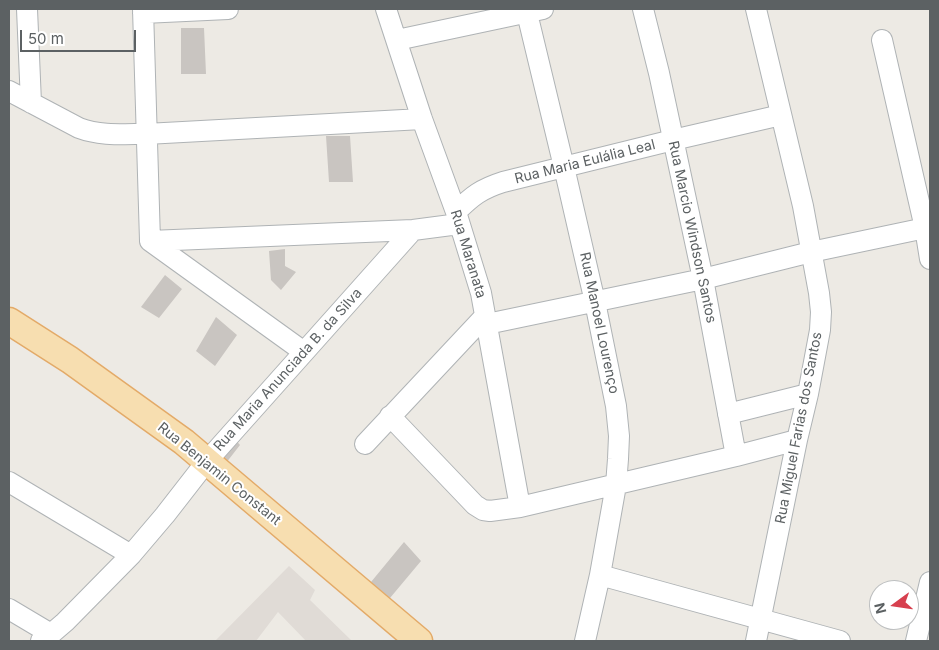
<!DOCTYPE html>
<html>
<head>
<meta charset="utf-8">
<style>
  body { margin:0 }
  #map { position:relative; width:939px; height:650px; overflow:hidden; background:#edeae4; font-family:Inter,sans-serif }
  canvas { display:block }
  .frame { position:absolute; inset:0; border:10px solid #5c6163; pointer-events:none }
  .north { position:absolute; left:869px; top:580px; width:50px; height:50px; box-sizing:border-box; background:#fff; border:1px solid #bec0c1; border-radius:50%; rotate:256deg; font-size:14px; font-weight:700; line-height:20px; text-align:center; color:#5c6163 }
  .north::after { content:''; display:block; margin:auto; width:18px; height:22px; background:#d7404f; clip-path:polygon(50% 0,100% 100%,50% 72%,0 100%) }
  .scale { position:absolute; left:20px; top:30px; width:116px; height:22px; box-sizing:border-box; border:2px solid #5c6163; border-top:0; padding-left:6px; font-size:15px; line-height:18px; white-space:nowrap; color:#5c6163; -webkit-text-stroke:4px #fff; paint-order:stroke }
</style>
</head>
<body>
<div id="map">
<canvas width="939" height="650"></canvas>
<div class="frame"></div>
<div class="north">N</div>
<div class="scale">50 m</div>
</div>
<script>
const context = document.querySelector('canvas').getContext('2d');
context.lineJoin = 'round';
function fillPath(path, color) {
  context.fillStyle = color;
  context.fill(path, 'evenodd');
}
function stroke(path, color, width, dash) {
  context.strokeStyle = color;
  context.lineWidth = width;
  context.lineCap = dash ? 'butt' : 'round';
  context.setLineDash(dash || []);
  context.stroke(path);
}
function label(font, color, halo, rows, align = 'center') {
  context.font = font + ' Inter,sans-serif';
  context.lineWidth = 4;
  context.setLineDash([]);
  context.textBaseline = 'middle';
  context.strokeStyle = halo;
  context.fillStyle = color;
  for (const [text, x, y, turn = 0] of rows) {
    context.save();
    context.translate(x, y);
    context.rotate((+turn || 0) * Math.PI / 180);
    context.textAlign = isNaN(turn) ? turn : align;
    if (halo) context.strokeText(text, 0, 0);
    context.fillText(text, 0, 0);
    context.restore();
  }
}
const education = new Path2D(`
  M 289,566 L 315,590 L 310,600 L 352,641 L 306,641 L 278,612 L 256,641 L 215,641 Z`);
const building = new Path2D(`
  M 181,28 L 204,28 L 206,74 L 181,74 Z
  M 326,136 L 350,136 L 353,182 L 329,182 Z
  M 285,249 L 285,266 L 296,272 L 281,290 L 271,280 L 269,251 Z
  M 165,275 L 182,289 L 159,318 L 141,307 Z
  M 216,317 L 237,335 L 215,366 L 196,351 Z
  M 233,437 L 240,445 L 226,463 L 217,455 Z
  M 404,542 L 421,561 L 390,598 L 371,582 Z`);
const minor = new Path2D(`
  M 27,9 L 31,103
  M 143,9 L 150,241
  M 386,9 L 422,119 L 456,212 L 481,293 L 520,507
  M 526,9 L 564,167 L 595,302 L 616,406 L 619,436 L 618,459 L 616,485 L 600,575 L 585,641
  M 643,9 L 659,73 L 703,279 L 736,456
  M 756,9 L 803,206 L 819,293 L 821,312 L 820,330 L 808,394 L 797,440 L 756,641
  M 143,13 L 228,9
  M 397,40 L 543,9
  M 882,40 L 925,228 L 930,259
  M 9,91 L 79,128 C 100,136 124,134 146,134 L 422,119
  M 456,212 C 472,196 481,189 503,182 L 673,140 L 781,115
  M 150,241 L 413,230 L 459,224
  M 150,241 L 304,352
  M 487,324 L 703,279 L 811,252 L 930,227
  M 728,414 L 808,394
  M 390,416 L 475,505 L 483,510 L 490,511 L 520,507 L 736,456 L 797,440
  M 365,444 L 485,316
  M 9,482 L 131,555
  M 600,575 L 840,641
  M 9,609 L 51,634
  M 41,641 L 51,634 L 65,622 L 131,555 L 165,515 L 207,461 L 413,230
  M 916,641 L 930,582`);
const major = new Path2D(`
  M 9,321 L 70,360 L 184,442 L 419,641`);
const streetNames = [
  ["Rua Maria Eulália Leal",585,162,-14],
  ["Rua Marcio Windson Santos",692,232,78],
  ["Rua Maranata",468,254,73],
  ["Rua Manoel Lourenço",599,323,78],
  ["Rua Maria Anunciada B. da Silva",288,370,-48],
  ["Rua Miguel Farias dos Santos",799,428,-79],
  ["Rua Benjamin Constant",219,474,39]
];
fillPath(education, '#e0dbd6');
fillPath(building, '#c9c5c1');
stroke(minor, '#afb3b5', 22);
stroke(major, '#e3aa68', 29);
stroke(minor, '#fff', 20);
stroke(major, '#f7deb0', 26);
label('14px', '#5c6163', '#fff', streetNames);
</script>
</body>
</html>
